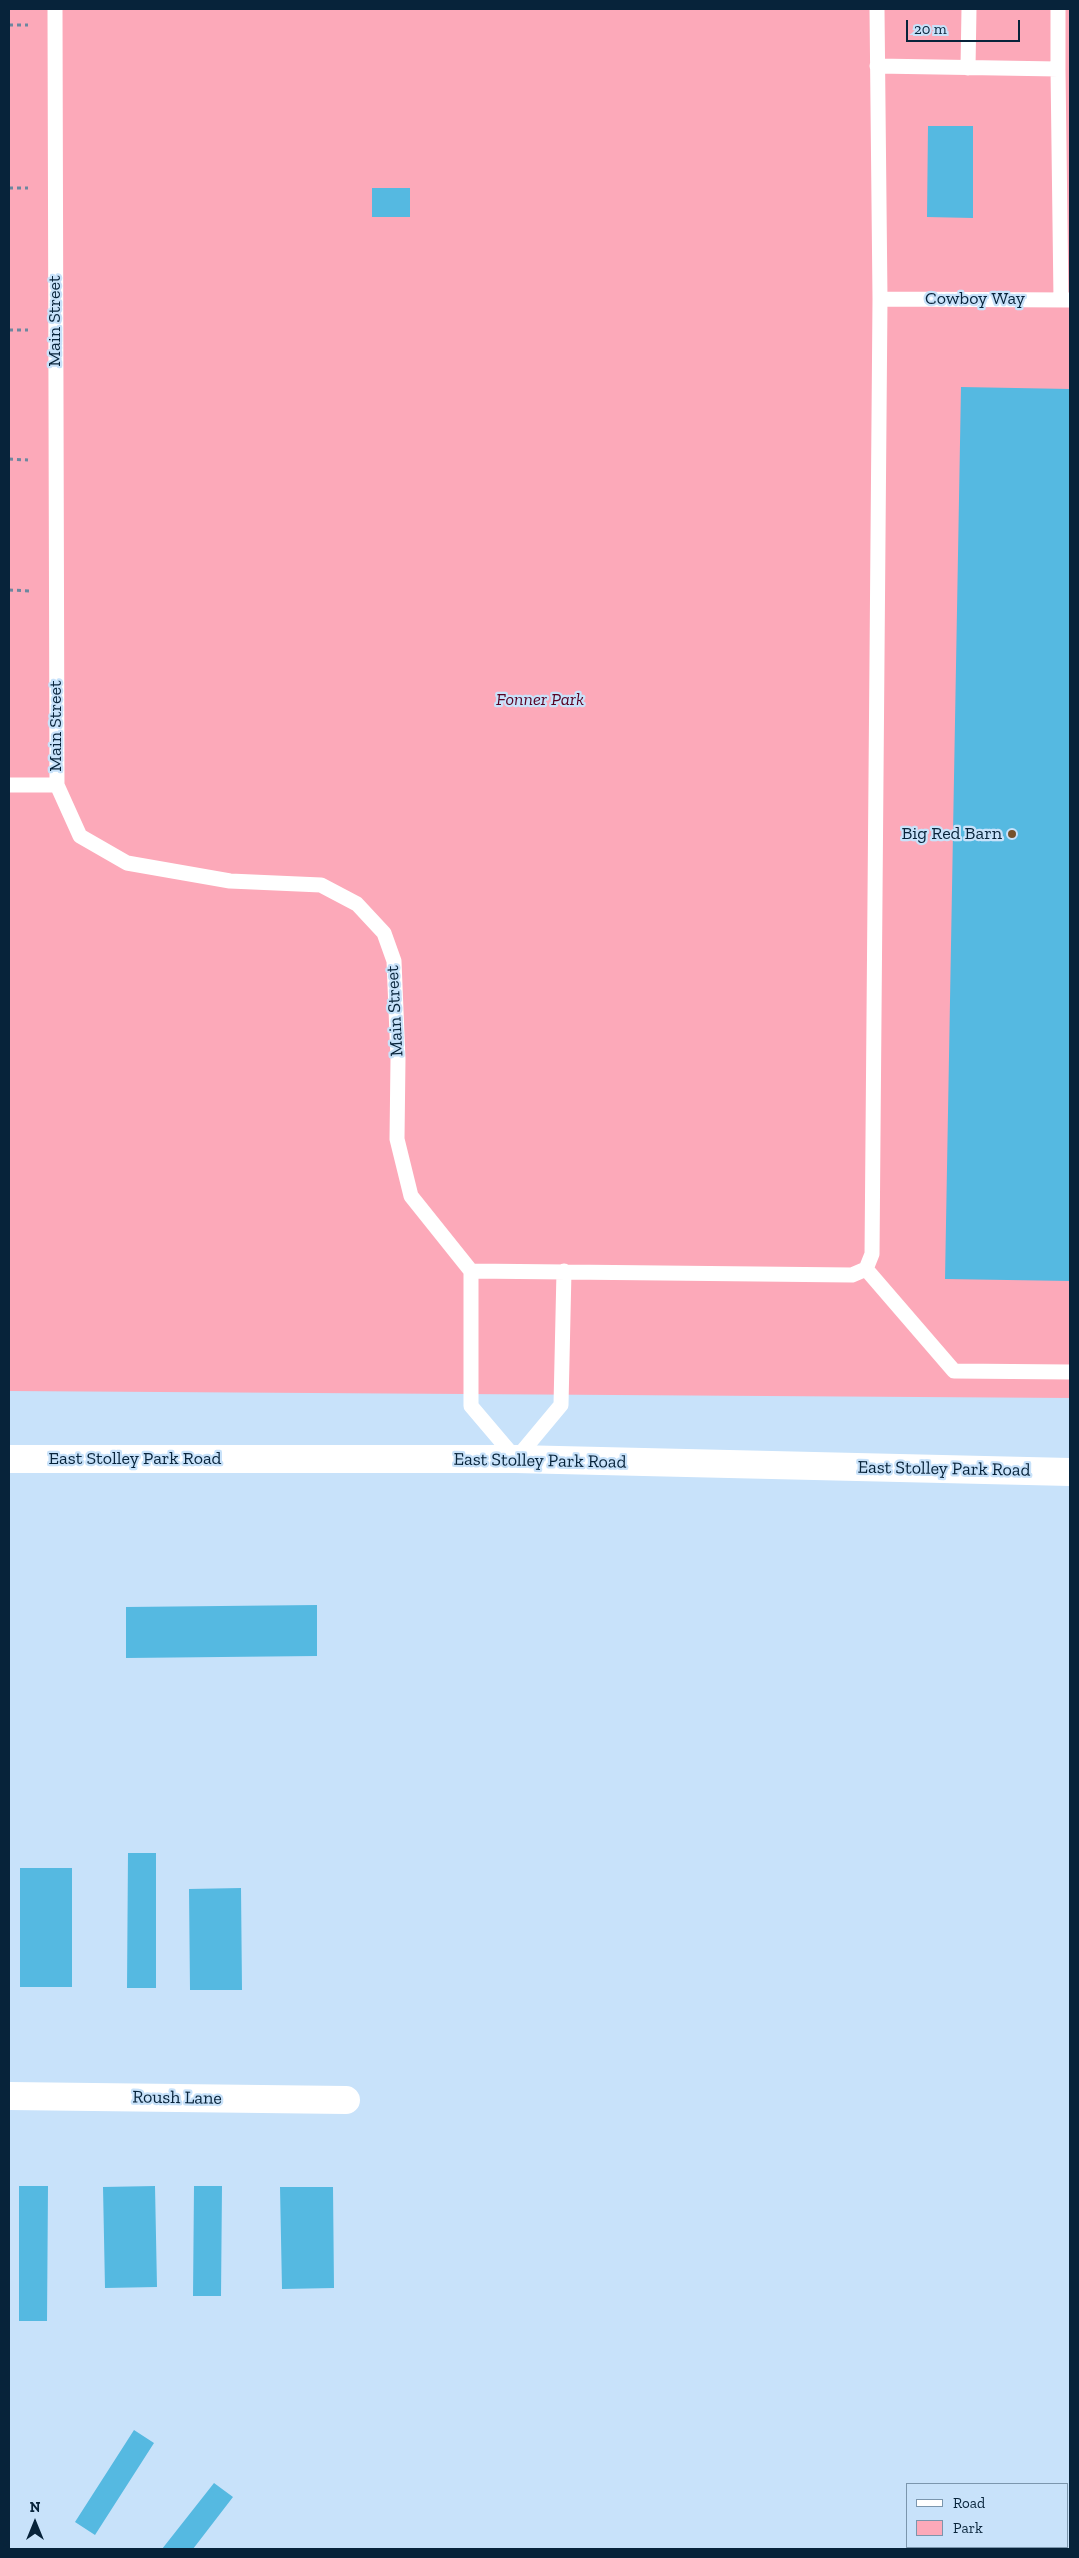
<!DOCTYPE html>
<html>
<head>
<meta charset="utf-8">
<style>
  body { margin:0 }
  #map { position:relative; width:1079px; height:2558px; overflow:hidden; background:#c8e2fa; font-family:"Zilla Slab",serif }
  canvas { display:block }
  .frame { position:absolute; inset:0; border:10px solid #07233a; pointer-events:none }
  .legend { position:absolute; left:906px; top:2483px; width:162px; height:65px; box-sizing:border-box; background:#c8e2fa; border:1px solid #7b96ad; margin:0; padding:6px 9px; list-style:none; font-size:15px; color:#07233a }
  .legend li { display:flex; align-items:center; gap:10px; height:25px }
  .legend b { width:25px; border:1px solid #7b96ad }
  .north { position:absolute; left:10px; top:2498px; width:50px; height:50px; -webkit-text-stroke:4px #c8e2fa; paint-order:stroke; rotate:0deg; font-size:14px; font-weight:700; line-height:20px; text-align:center; color:#07233a }
  .north::after { content:''; display:block; margin:auto; width:18px; height:22px; background:#07233a; clip-path:polygon(50% 0,100% 100%,50% 72%,0 100%) }
  .scale { position:absolute; left:906px; top:20px; width:114px; height:22px; box-sizing:border-box; border:2px solid #07233a; border-top:0; padding-left:6px; font-size:15px; line-height:18px; white-space:nowrap; color:#07233a; -webkit-text-stroke:4px #c8e2fa; paint-order:stroke }
</style>
</head>
<body>
<div id="map">
<canvas width="1079" height="2558"></canvas>
<div class="frame"></div>
<ul class="legend">
<li><b style="height:6px;background:#fff"></b>Road</li>
<li><b style="height:14px;background:#fca9b9"></b>Park</li>
</ul>
<div class="north">N</div>
<div class="scale">20 m</div>
</div>
<script>
const context = document.querySelector('canvas').getContext('2d');
context.lineJoin = 'round';
function fillPath(path, color) {
  context.fillStyle = color;
  context.fill(path, 'evenodd');
}
function stroke(path, color, width, dash) {
  context.strokeStyle = color;
  context.lineWidth = width;
  context.lineCap = dash ? 'butt' : 'round';
  context.setLineDash(dash || []);
  context.stroke(path);
}
function label(font, color, halo, rows, align = 'center') {
  context.font = font + ' "Zilla Slab",serif';
  context.lineWidth = 4.5;
  context.setLineDash([]);
  context.textBaseline = 'middle';
  context.strokeStyle = halo;
  context.fillStyle = color;
  for (const [text, x, y, turn = 0] of rows) {
    context.save();
    context.translate(x, y);
    context.rotate((+turn || 0) * Math.PI / 180);
    context.textAlign = isNaN(turn) ? turn : align;
    if (halo) context.strokeText(text, 0, 0);
    context.fillText(text, 0, 0);
    context.restore();
  }
}
const green = new Path2D(`
  M 9,9 L 1070,9 L 1070,1398 L 9,1391 Z`);
const building = new Path2D(`
  M 928,126 L 973,126 L 973,218 L 927,217 Z
  M 372,188 L 410,188 L 410,217 L 372,217 Z
  M 961,387 L 1070,389 L 1070,1281 L 945,1279 Z
  M 317,1605 L 317,1656 L 126,1658 L 126,1607 Z
  M 128,1853 L 156,1853 L 156,1988 L 127,1988 Z
  M 20,1868 L 72,1868 L 72,1987 L 20,1987 Z
  M 241,1888 L 242,1990 L 190,1990 L 189,1889 Z
  M 19,2186 L 48,2186 L 47,2321 L 19,2321 Z
  M 155,2186 L 157,2287 L 105,2288 L 103,2187 Z
  M 194,2186 L 222,2186 L 221,2296 L 193,2296 Z
  M 280,2187 L 333,2187 L 334,2288 L 282,2289 Z
  M 134,2430 L 154,2443 L 95,2535 L 75,2522 Z
  M 214,2483 L 233,2497 L 193,2549 L 162,2549 Z`);
const path = new Path2D(`
  M 9,25 L 28,25
  M 9,188 L 28,188
  M 9,330 L 28,330
  M 9,459 L 28,460
  M 9,590 L 31,591`);
const service = new Path2D(`
  M 55,9 L 57,785 L 80,836 L 127,863 L 230,881 L 321,885 L 357,904 L 384,933 L 394,961 L 398,1059 L 397,1139 L 411,1196 L 471,1271
  M 1058,9 L 1058,69
  M 877,66 L 1058,69 L 1061,300
  M 968,68 L 969,9
  M 880,299 L 1069,300
  M 9,785 L 57,785
  M 866,1269 L 954,1371 L 1070,1372
  M 471,1271 L 852,1275 L 866,1269 L 872,1254 L 880,299 L 877,9
  M 471,1271 L 471,1406 L 516,1459 L 561,1405 L 564,1271`);
const minor = new Path2D(`
  M 9,2096 L 346,2100`);
const tertiary = new Path2D(`
  M 9,1459 L 516,1459 L 1070,1472`);
const markers = [
  [1012,834,5,"#76522b"]
];
const streetNames = [
  ["Cowboy Way",975,299],
  ["Main Street",55,321,-90],
  ["Main Street",56,726,-90],
  ["Main Street",395,1011,-93],
  ["East Stolley Park Road",135,1459],
  ["East Stolley Park Road",540,1461,1],
  ["East Stolley Park Road",944,1469,1],
  ["Roush Lane",177,2098,1]
];
const parkNames = [
  ["Fonner Park",540,700]
];
const poiNames = [
  ["Big Red Barn",1002,834]
];
fillPath(green, '#fca9b9');
fillPath(building, '#55b9e1');
stroke(path, '#6c879f', 3, [4, 4]);
stroke(service, '#fff', 15);
stroke(minor, '#fff', 28);
stroke(tertiary, '#fff', 28);
for (const [x, y, r, color] of markers) {
  const dot = new Path2D();
  dot.arc(x, y, r, 0, 2 * Math.PI);
  context.fillStyle = color;
  context.fill(dot);
  stroke(dot, '#c8e2fa', 2);
}
label('18px', '#07233a', '#c8e2fa', streetNames);
label('italic 18px', '#580223', '#c8e2fa', parkNames);
label('18px', '#07233a', '#c8e2fa', poiNames, 'right');
</script>
</body>
</html>
